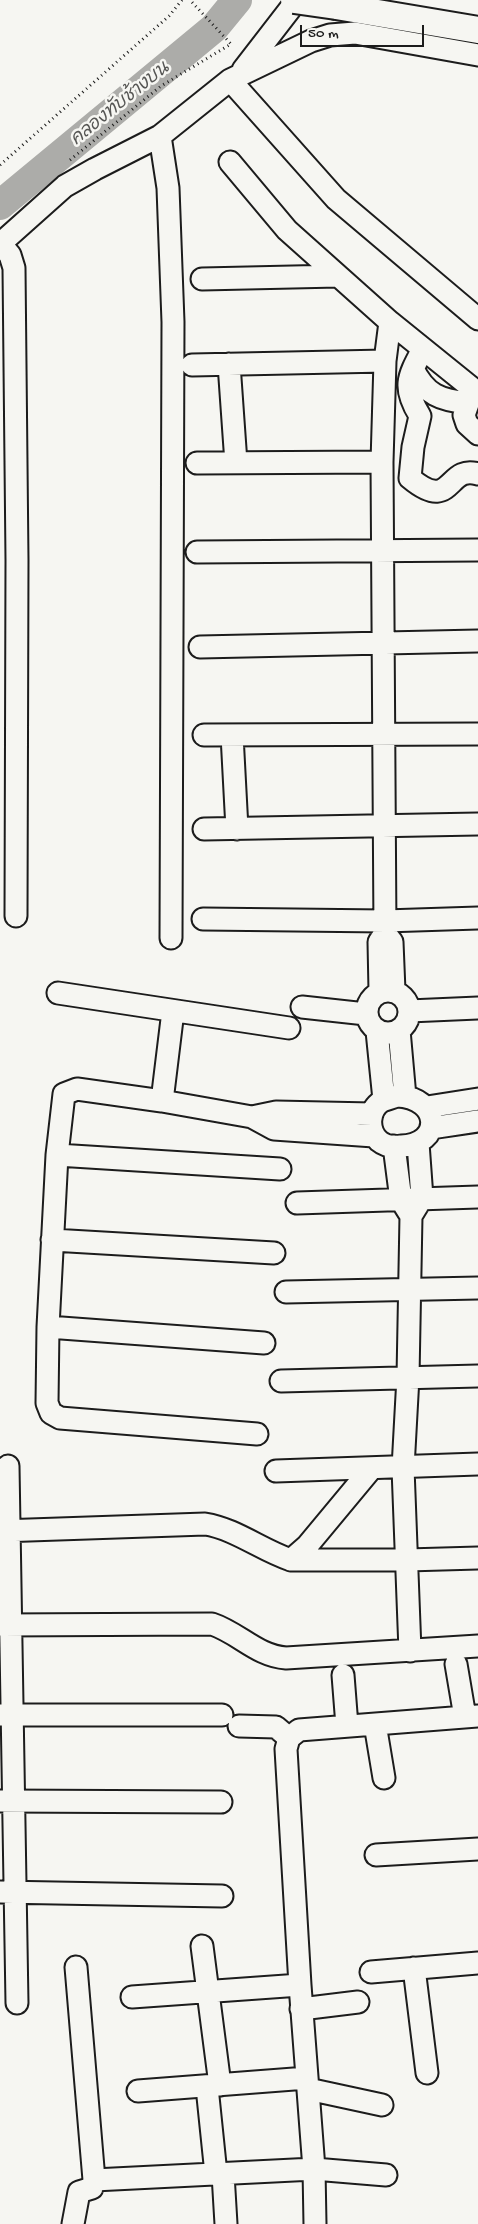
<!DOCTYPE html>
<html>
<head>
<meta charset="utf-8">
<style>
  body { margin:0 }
  #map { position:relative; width:478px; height:2224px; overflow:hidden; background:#f6f6f2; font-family:"Gochi Hand",sans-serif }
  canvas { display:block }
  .scale { position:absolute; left:300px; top:25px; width:124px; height:22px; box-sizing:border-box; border:2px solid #1c1c1c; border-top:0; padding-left:6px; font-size:15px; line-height:18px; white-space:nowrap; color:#1c1c1c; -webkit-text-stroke:4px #f6f6f2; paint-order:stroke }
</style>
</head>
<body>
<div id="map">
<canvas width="478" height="2224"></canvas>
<div class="scale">50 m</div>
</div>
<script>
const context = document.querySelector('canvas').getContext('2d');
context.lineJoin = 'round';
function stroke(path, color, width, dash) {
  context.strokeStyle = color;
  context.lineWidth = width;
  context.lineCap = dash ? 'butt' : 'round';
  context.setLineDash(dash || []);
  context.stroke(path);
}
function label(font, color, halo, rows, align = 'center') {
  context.font = font + ' "Gochi Hand","Playpen Sans Thai",sans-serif';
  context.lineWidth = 5;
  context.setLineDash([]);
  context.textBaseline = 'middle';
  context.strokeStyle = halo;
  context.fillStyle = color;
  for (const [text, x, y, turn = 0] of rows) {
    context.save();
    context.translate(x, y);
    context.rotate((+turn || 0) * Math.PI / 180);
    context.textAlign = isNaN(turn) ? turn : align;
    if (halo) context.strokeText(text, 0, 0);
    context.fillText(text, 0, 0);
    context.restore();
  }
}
const river = new Path2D(`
  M 0,205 L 214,28 L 237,0`);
const path = new Path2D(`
  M 70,160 L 161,86 L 231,44 L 190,0
  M 0,165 L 169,16 L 182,0`);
const minor = new Path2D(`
  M 243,70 L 297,0
  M 230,80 L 336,199 L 478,319
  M 160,136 L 168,188 L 173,322 L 171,938
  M 230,162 L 287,230 L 390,322 L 478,393
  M 0,243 L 10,255 L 14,268 L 17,560 L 16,916
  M 0,244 L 65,186 L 95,169 L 160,136 L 230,80 L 311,41 L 330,35 L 355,33 L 478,55
  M 202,279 L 338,276
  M 423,349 C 408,377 402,387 420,416 L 413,447 L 410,478 C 453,514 446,464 478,474
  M 229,364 L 236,463
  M 192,365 L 385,361
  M 413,369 C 426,395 440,400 468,403
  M 473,390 L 464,415 L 467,424 L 478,434
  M 197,463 L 382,462
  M 197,552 L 478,550
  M 200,647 L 478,641
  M 204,735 L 478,734
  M 232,735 L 237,829
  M 204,829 L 478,824
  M 203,919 L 385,921 L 478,918
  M 385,933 L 382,462 L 385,361 L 390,322
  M367 1012a21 21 0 1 1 42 0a21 21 0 1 1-42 0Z
  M 380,991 L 379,942 L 385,933 L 392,942 L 394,991
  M 58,993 L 289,1028
  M 302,1007 L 366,1014
  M 409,1011 L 478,1008
  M 399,1030 L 405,1097
  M 377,1031 L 384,1100
  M 397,1096 C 442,1098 443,1145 401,1146 C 394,1147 385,1146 379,1141 C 367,1130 368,1110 382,1101 C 387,1099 392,1098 397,1096 Z
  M 162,1101 L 173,1011
  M 427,1107 L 478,1099
  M 372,1114 L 276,1112 L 252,1117 L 274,1129 L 374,1136
  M 252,1117 L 162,1101 L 77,1089 L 64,1094 L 57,1155 L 48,1327 L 47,1403 L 51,1413 L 60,1418 L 257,1434
  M 431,1128 L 478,1121
  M 394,1146 L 401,1200 L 411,1216 L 422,1198 L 418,1143
  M 57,1155 L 280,1169
  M 297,1203 L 478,1197
  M 52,1240 L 274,1253
  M 286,1292 L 478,1288
  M 48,1327 L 264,1343
  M 281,1381 L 478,1376
  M 8,1466 L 17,2003
  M 276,1471 L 478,1464
  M 0,1531 L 205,1524 C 236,1529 261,1550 291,1560 L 407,1560 L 478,1558
  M 291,1560 L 307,1546 L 371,1469
  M 0,1625 L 212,1624 C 239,1633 257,1656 286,1658 L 478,1646
  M 410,1651 L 403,1468 L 408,1377 L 411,1216
  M 456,1664 L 465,1717
  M 343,1675 L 347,1726
  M 0,1715 L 222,1715
  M 375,1724 L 384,1778
  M 239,1726 L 276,1727 L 289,1738
  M 0,1801 L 221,1802
  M 376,1855 L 478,1849
  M 0,1892 L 222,1896
  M 202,1946 L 220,2085
  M 414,1968 L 427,2073
  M 371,1972 L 478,1963
  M 132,1997 L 300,1985
  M 301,2009 L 358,2002
  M 207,2087 L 216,2174
  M 308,2089 L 382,2105
  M 138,2091 L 307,2078
  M 223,2174 L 226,2224
  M 94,2180 L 314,2169 L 386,2175
  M 73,2224 L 79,2192 L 92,2188 L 94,2180 L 76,1967
  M 315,2224 L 314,2169 L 300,1985 L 286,1749 L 289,1738 L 299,1730 L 478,1716`);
const major = new Path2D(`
  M 336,6 L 478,30`);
const majorBridge = new Path2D(`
  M 294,0 L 336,6`);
const waterNames = [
  ["คลองทับช้างบน",121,105,-39]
];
stroke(river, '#acaca9', 30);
stroke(minor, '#1c1c1c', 25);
stroke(major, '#1c1c1c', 30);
stroke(path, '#1c1c1c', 3, [1, 4]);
stroke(minor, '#f6f6f2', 21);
stroke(major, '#f6f6f2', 26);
stroke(majorBridge, '#1c1c1c', 30, []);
stroke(majorBridge, '#f6f6f2', 26);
label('italic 18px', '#565654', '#f6f6f2', waterNames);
</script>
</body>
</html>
